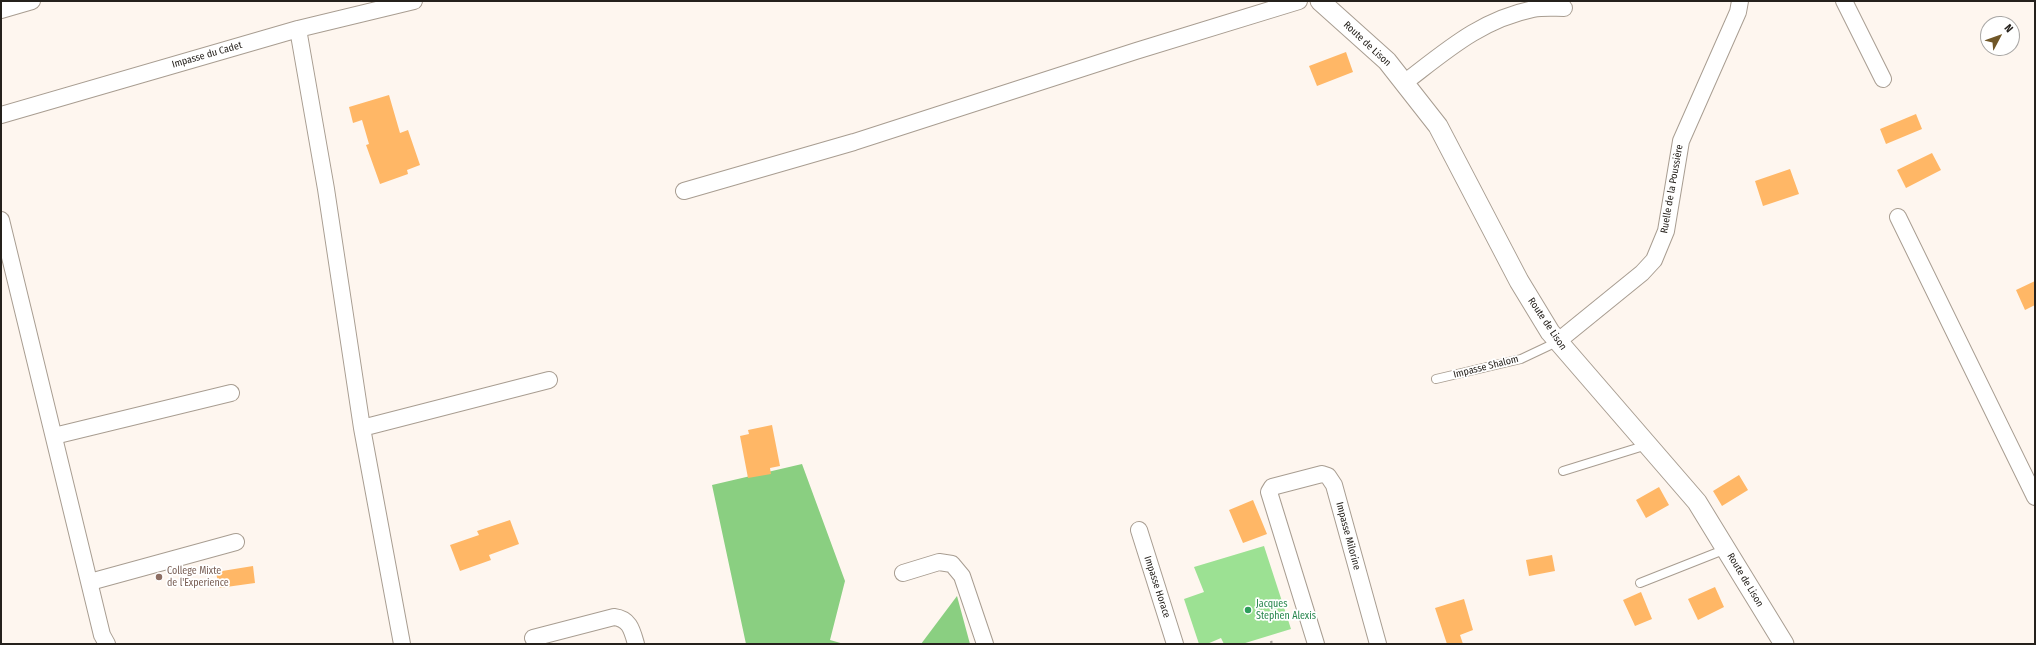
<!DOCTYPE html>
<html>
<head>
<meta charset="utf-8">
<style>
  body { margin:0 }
  #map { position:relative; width:2036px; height:645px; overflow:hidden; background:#fef6ef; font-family:"Fira Sans Condensed",sans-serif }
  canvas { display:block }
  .frame { position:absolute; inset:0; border:2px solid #25211c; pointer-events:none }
  .north { position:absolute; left:1980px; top:16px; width:40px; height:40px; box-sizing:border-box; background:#fff; border:1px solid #a8a6a4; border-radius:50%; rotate:49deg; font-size:11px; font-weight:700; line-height:16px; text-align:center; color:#25211c }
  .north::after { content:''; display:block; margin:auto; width:14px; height:18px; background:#705728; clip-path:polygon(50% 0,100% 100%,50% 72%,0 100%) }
</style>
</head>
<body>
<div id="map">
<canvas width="2036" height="645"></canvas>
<div class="frame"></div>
<div class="north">N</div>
</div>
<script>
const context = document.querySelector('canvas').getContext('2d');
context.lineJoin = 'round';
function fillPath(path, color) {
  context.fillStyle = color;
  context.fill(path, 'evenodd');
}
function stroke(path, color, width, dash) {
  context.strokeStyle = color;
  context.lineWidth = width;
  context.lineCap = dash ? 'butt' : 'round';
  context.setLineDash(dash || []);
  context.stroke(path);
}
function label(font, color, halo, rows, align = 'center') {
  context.font = font + ' "Fira Sans Condensed",sans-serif';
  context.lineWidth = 3.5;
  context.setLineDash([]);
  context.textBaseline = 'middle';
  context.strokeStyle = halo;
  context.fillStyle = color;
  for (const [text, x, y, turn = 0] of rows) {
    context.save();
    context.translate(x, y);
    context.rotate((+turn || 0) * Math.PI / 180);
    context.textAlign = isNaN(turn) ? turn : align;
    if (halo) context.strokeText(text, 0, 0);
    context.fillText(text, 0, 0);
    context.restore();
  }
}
const green = new Path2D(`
  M 1264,546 L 1291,629 L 1242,644 L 1224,644 L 1221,638 L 1207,644 L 1199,644 L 1184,599 L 1204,592 L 1194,567 Z`);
const forest = new Path2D(`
  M 802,464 L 845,581 L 830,640 L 844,644 L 746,644 L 712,485 Z
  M 957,596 L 970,644 L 921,644 Z`);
const building = new Path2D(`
  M 1346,52 L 1353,72 L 1317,86 L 1309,66 Z
  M 389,95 L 400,133 L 408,130 L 420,165 L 407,170 L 408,174 L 380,184 L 366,145 L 369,144 L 362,120 L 353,123 L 349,107 Z
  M 1916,114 L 1922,129 L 1886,144 L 1880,129 Z
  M 1932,153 L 1941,170 L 1906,188 L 1897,170 Z
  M 1790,169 L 1799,194 L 1763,206 L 1755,181 Z
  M 2035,281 L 2035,305 L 2025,310 L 2016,290 Z
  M 772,425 L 780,466 L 770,468 L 771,474 L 748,478 L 740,436 L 749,434 L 748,430 Z
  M 1739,475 L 1748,490 L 1722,506 L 1713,491 Z
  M 1659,487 L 1669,505 L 1646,518 L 1636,500 Z
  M 1253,500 L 1267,534 L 1243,543 L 1229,510 Z
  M 510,520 L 519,544 L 489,555 L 491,560 L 460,571 L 450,545 L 479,535 L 477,531 Z
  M 1552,555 L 1555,571 L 1529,576 L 1526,560 Z
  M 253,566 L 255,583 L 219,588 L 216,572 Z
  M 1715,587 L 1724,607 L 1698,620 L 1688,599 Z
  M 1641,592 L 1652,619 L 1635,626 L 1623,600 Z
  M 1464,599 L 1473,630 L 1460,635 L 1463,644 L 1447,644 L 1435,608 Z`);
const path = new Path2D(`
  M 1271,641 L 1272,644`);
const service = new Path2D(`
  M 1436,379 L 1521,359 L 1557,342
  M 1563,471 L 1647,445
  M 1640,583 L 1726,549`);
const minor = new Path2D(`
  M 1844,1 L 1883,79
  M 1,10 L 32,1
  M 298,29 L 326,189 L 362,428 L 402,644
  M 1404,83 C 1446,51 1480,20 1533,9 C 1543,7 1554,8 1564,8
  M 1,115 L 298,29 L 414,1
  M 684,191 L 854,142 L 1136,51 L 1299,1
  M 1898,217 L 2035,497
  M 1,220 L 102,635 L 107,644
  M 1557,342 L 1642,273 L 1654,260 L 1666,231 L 1681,141 L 1738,12 L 1740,1
  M 362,428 L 549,380
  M 54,436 L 231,393
  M 1139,530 L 1175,644
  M 903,573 L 939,562 L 952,564 L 962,576 L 985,644
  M 90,582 L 236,542
  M 533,638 L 614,617 C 630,619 632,630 636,644
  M 1316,644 L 1269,492 L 1272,487 L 1322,474 L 1328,476 L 1334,485 L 1378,644`);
const tertiary = new Path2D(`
  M 1320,1 L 1387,61 L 1438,126 L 1519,281 L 1550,332 L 1697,502 L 1784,644`);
const markers = [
  [159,577,4,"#8d6e63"],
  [1248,610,4,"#2e9e5b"]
];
const streetNames = [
  ["Route de Lison",1367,44,43],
  ["Impasse du Cadet",207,55,-16],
  ["Ruelle de la Poussière",1672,189,-80],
  ["Route de Lison",1547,324,56],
  ["Impasse Shalom",1486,367,-14],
  ["Impasse Milorine",1348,536,75],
  ["Route de Lison",1745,580,59],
  ["Impasse Horace",1157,587,72]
];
const educationNames = [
  ["College Mixte",167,571],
  ["de l'Experience",167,583]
];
const leisureNames = [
  ["Jacques",1256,604],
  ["Stephen Alexis",1256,616]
];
fillPath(green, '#9ce193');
fillPath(forest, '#8acf81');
fillPath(building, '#ffb766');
stroke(service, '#a89d91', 10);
stroke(minor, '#a89d91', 18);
stroke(tertiary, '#a89d91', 21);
stroke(path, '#aea8a2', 2.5, [2, 3]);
stroke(service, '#fff', 8);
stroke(minor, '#fff', 16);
stroke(tertiary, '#fff', 19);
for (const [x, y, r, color] of markers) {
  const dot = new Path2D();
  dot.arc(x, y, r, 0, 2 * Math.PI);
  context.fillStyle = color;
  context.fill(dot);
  stroke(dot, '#fff', 1.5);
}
label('10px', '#25211c', '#fff', streetNames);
label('10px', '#785e54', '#fff', educationNames, 'left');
label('10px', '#27864d', '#fff', leisureNames, 'left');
</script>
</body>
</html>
